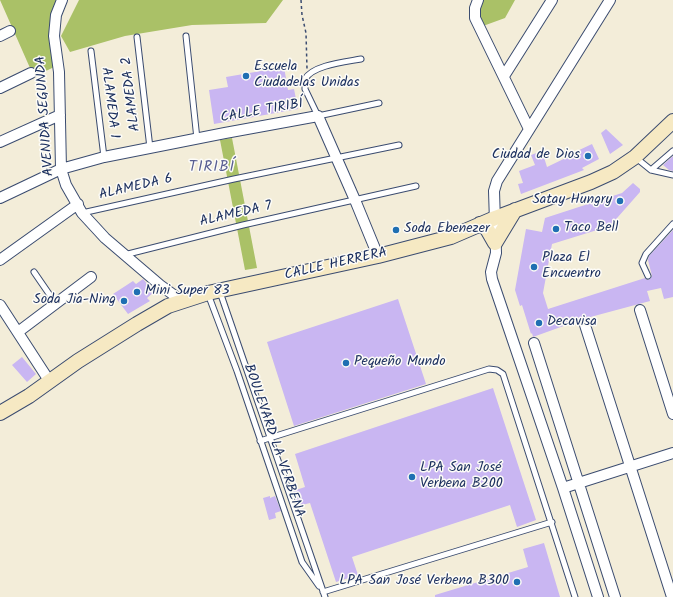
<!DOCTYPE html>
<html>
<head>
<meta charset="utf-8">
<style>
  body { margin:0 }
  canvas { display:block; background:#f3edd9 }
</style>
</head>
<body>
<canvas width="673" height="597"></canvas>
<script>
const context = document.querySelector('canvas').getContext('2d');
context.lineJoin = 'round';
function fillPath(path, color) {
  context.fillStyle = color;
  context.fill(path, 'evenodd');
}
function stroke(path, color, width, dash) {
  context.strokeStyle = color;
  context.lineWidth = width;
  context.lineCap = dash ? 'butt' : 'round';
  context.setLineDash(dash || []);
  context.stroke(path);
}
function label(font, color, halo, rows, align = 'center') {
  context.font = font + ' Kalam,sans-serif';
  context.lineWidth = 3;
  context.setLineDash([]);
  context.textBaseline = 'middle';
  context.strokeStyle = halo;
  context.fillStyle = color;
  for (const [text, x, y, turn = 0] of rows) {
    context.save();
    context.translate(x, y);
    context.rotate((+turn || 0) * Math.PI / 180);
    context.textAlign = isNaN(turn) ? turn : align;
    if (halo) context.strokeText(text, 0, 0);
    context.fillText(text, 0, 0);
    context.restore();
  }
}
const green = new Path2D(`
  M 0,0 L 56,0 L 51,21 L 54,67 L 34,77 Z
  M 79,0 L 283,0 L 266,23 L 192,25 L 125,36 L 70,52 L 61,36 Z
  M 482,0 L 515,0 L 505,18 L 483,26 C 480,17 479,9 482,0 Z
  M 232,138 L 257,268 L 245,270 L 220,140 Z`);
const building = new Path2D(`
  M 284,67 L 288,90 L 294,89 L 298,109 L 214,124 L 209,90 L 228,87 L 226,77 Z
  M 606,129 L 623,145 L 610,154 L 601,133 Z
  M 592,144 L 599,159 L 582,168 L 584,170 L 521,194 L 518,184 L 523,183 L 519,171 L 535,165 L 531,155 L 542,151 L 547,167 L 576,153 L 575,152 Z
  M 673,156 L 673,171 L 669,170 L 663,165 Z
  M 633,183 L 640,189 L 640,192 L 610,226 L 552,244 L 543,293 L 548,309 L 645,278 L 647,280 L 650,279 L 652,276 L 648,260 L 649,256 L 673,230 L 673,297 L 664,299 L 661,288 L 647,291 L 650,301 L 583,319 L 533,337 L 532,333 L 531,334 L 522,305 L 520,306 L 515,290 L 526,229 L 542,232 L 545,218 L 622,193 Z
  M 143,279 L 154,292 L 147,298 L 150,301 L 128,314 L 113,294 L 133,281 L 136,284 Z
  M 398,299 L 426,384 L 294,426 L 267,342 Z
  M 22,357 L 36,374 L 27,382 L 12,365 Z
  M 493,388 L 536,520 L 517,527 L 510,505 L 352,557 L 358,575 L 336,582 L 310,503 L 298,506 L 293,491 L 305,487 L 295,454 Z
  M 270,496 L 270,498 L 275,496 L 281,511 L 275,513 L 276,518 L 269,520 L 263,498 Z
  M 544,543 L 560,597 L 435,597 L 435,595 L 528,567 L 523,549 Z`);
const path = new Path2D(`
  M 301,0 L 302,15 L 306,33 L 307,69`);
const lane = new Path2D(`
  M 186,36 L 197,139
  M 137,37 L 150,148
  M 91,51 L 104,157
  M 361,59 C 345,62 313,65 305,79 L 305,89 L 318,116 L 379,103
  M 635,157 L 651,170 L 673,175
  M 651,170 L 673,151
  M 82,213 L 234,179 L 399,145
  M 124,255 L 243,225 L 416,186
  M 34,272 L 56,304
  M 648,276 L 642,263 L 646,254 L 673,224
  M 220,292 L 325,597
  M 208,294 L 237,371 L 302,562 L 319,586
  M 260,441 L 489,369 L 497,370 L 503,374 L 575,597
  M 323,592 L 552,522`);
const street = new Path2D(`
  M 62,0 L 56,15 L 54,36 L 59,72 L 61,169 L 66,185 L 82,213 L 105,238 L 160,285 L 182,301
  M 478,0 L 475,8 L 475,18 L 529,129
  M 0,36 L 10,31
  M 504,76 L 552,0
  M 0,88 L 31,73
  M 0,142 L 60,115
  M 0,198 L 61,169 L 104,157 L 225,133 L 318,116 L 355,200 L 378,256
  M 0,260 L 78,204
  M 0,305 L 50,382
  M 640,310 L 673,414
  M 585,325 L 672,597
  M 18,332 L 91,277
  M 534,343 L 615,597
  M 563,488 L 673,453
  M 598,597 L 563,488 L 492,279 L 491,272 L 496,253 L 494,191 L 497,181 L 610,0`);
const secondary = new Path2D(`
  M 480,224 L 487,229 L 495,243 L 515,210
  M 0,413 L 29,396 L 78,361 L 137,324 L 168,306 L 208,293 L 378,256 L 451,237 L 495,218 L 591,182 L 613,172 L 635,157 L 673,121`);
const markers = [
  [246,76,4,"#1f6fb2"],
  [588,156,4,"#1f6fb2"],
  [620,201,4,"#1f6fb2"],
  [556,229,4,"#1f6fb2"],
  [396,230,4,"#1f6fb2"],
  [534,267,4,"#1f6fb2"],
  [137,292,4,"#1f6fb2"],
  [124,301,4,"#1f6fb2"],
  [539,323,4,"#1f6fb2"],
  [346,363,4,"#1f6fb2"],
  [412,477,4,"#1f6fb2"],
  [517,582,4,"#1f6fb2"]
];
const poiNames = [
  ["Escuela",254,68],
  ["Ciudadelas Unidas",254,84],
  ["Ciudad de Dios",580,156,"right"],
  ["Satay Hungry",612,201,"right"],
  ["Taco Bell",564,229],
  ["Soda Ebenezer",404,230],
  ["Plaza El",542,259],
  ["Encuentro",542,275],
  ["Mini Super 83",145,292],
  ["Soda Jia-Ning",116,301,"right"],
  ["Decavisa",547,323],
  ["Pequeño Mundo",354,363],
  ["LPA San José",420,469],
  ["Verbena B200",420,485],
  ["LPA San José Verbena B300",509,582,"right"]
];
const streetNames = [
  ["ALAMEDA 2",132,94,-97],
  ["ALAMEDA 1",109,103,83],
  ["CALLE TIRIBÍ",262,112,-10],
  ["AVENIDA SEGUNDA",46,116,-94],
  ["ALAMEDA 6",136,188,-13],
  ["ALAMEDA 7",236,215,-13],
  ["CALLE HERRERA",336,265,-13],
  ["BOULEVARD LA VERBENA",273,441,71]
];
const neighbourhoodNames = [
  ["TIRIBÍ",212,168]
];
fillPath(green, '#aac167');
fillPath(building, '#c9b6f2');
stroke(lane, '#3b4c70', 7);
stroke(street, '#3b4c70', 12);
stroke(secondary, '#3b4c70', 16);
stroke(path, '#3b4c70', 1.5, [3, 3]);
stroke(lane, '#fff', 5);
stroke(street, '#fff', 10);
stroke(secondary, '#f6e9c3', 14);
for (const [x, y, r, color] of markers) {
  const dot = new Path2D();
  dot.arc(x, y, r, 0, 2 * Math.PI);
  context.fillStyle = color;
  context.fill(dot);
  stroke(dot, '#fdfcf7', 1.5);
}
label('14px', '#1b2f5e', '#fdfcf7', poiNames, 'left');
label('14px', '#1b2f5e', '#fdfcf7', streetNames);
context.letterSpacing = '1px';
label('15px', '#585e92', '#fdfcf7', neighbourhoodNames);
context.letterSpacing = '0px';
</script>
</body>
</html>
